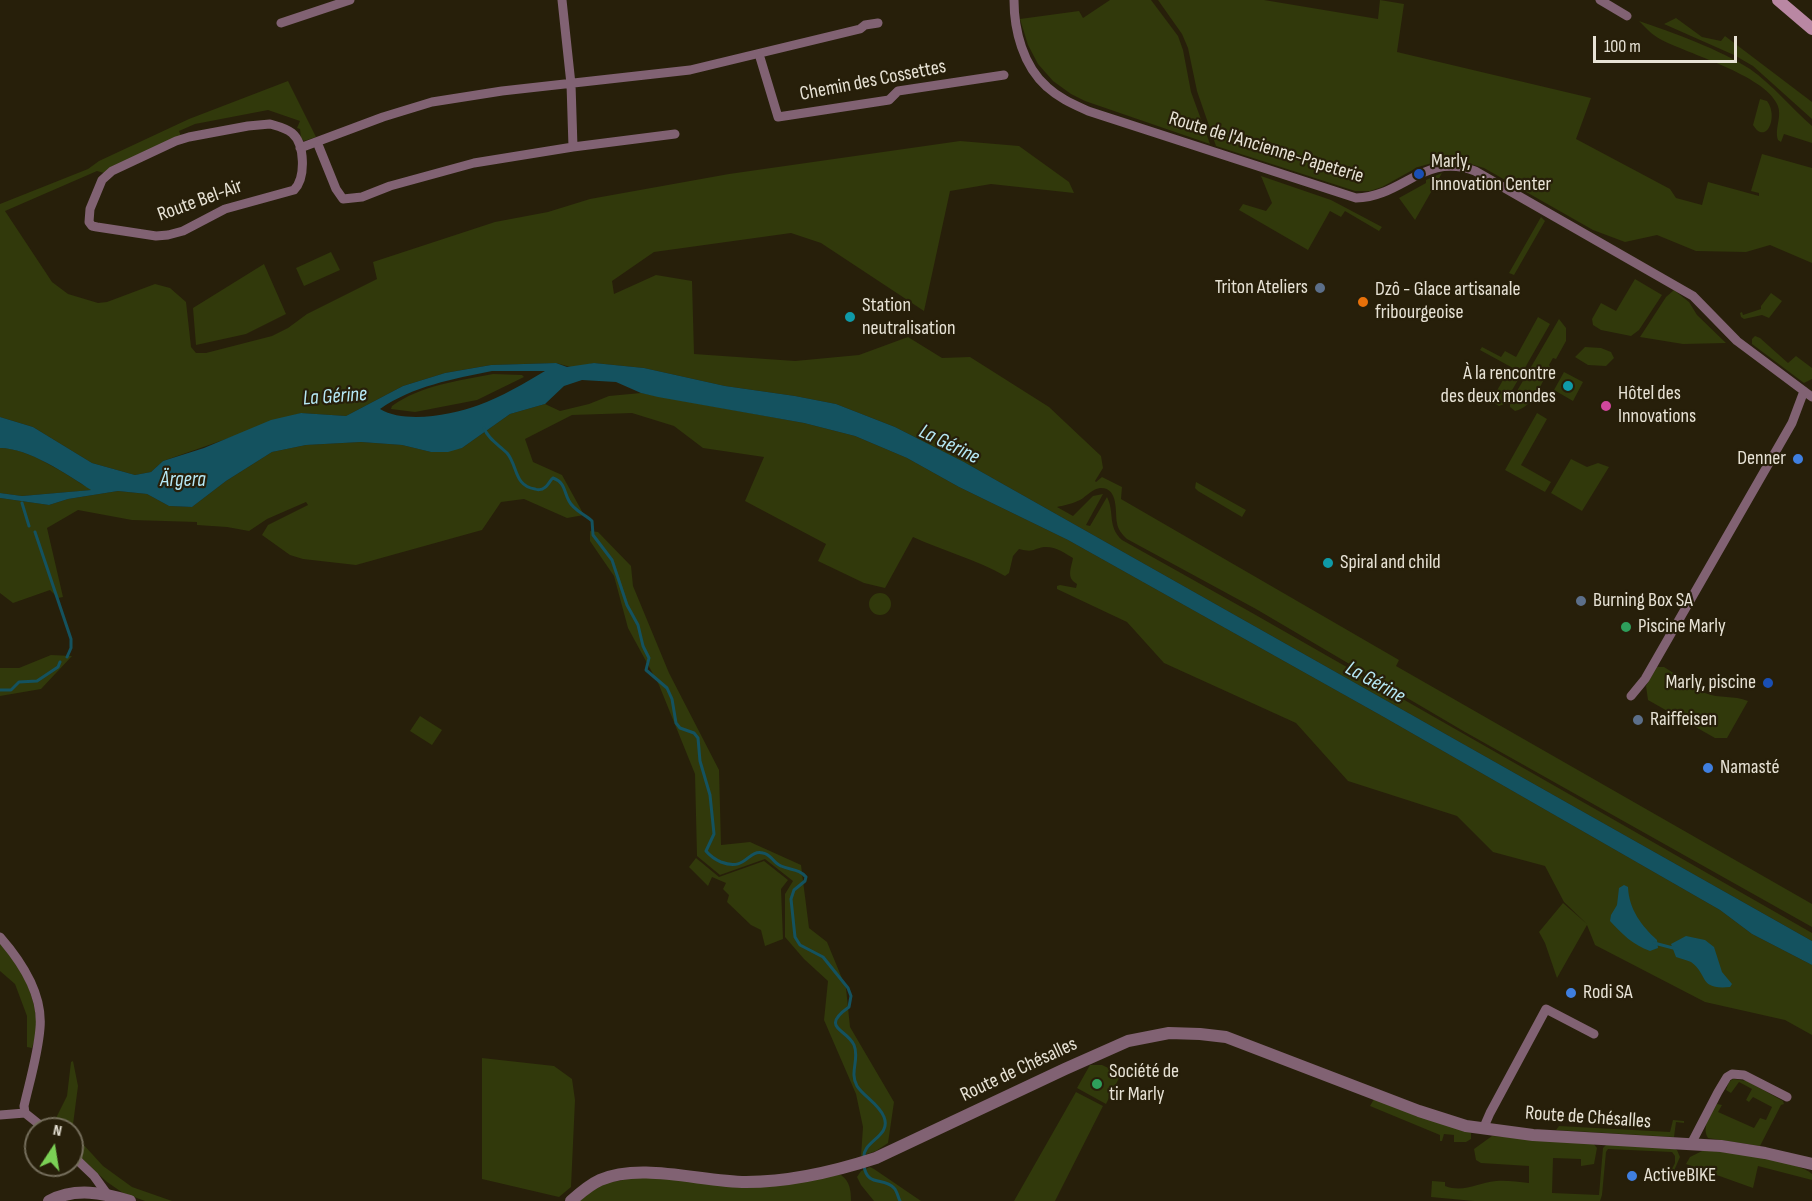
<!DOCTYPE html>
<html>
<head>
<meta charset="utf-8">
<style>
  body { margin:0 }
  #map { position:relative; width:1812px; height:1201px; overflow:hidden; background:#271f0a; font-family:"Sofia Sans Condensed",sans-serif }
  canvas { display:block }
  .north { position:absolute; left:24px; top:1117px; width:60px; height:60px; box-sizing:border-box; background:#271f0a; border:2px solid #746d5b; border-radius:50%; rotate:12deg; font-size:16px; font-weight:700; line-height:24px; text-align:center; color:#e7e2d5 }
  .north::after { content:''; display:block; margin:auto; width:21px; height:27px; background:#7bd155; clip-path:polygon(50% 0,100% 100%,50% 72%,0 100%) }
  .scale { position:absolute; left:1593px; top:36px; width:144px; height:27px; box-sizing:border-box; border:3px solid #e7e2d5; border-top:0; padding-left:8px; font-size:18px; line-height:21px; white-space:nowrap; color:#e7e2d5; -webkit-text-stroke:4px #271f0a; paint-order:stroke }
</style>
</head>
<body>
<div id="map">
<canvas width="1812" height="1201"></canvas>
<div class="north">N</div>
<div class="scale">100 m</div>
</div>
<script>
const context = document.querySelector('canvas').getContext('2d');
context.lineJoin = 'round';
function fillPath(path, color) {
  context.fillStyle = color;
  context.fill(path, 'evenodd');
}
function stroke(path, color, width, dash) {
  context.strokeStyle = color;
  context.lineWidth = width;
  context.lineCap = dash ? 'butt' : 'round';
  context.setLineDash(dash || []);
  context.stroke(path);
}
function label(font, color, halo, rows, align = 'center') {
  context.font = font + ' "Sofia Sans Condensed",sans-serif';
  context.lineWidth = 4.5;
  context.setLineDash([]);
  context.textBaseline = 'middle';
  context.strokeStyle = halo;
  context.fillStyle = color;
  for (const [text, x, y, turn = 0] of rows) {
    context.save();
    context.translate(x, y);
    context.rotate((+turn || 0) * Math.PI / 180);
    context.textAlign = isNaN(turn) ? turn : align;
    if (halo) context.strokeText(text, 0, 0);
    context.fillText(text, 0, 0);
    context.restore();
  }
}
const green = new Path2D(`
  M 1110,0 L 1151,0 L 1178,36 L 1183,50 L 1191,92 L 1210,144 L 1085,101 L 1071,94 L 1053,81 L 1038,64 L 1028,45 L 1020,19 L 1079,11 L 1083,18 Z
  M 1158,0 L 1264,0 L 1378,19 L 1380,0 L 1404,4 L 1397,52 L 1591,98 L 1576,139 L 1670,189 L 1676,198 L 1702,205 L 1708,182 L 1759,196 L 1759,193 L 1751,191 L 1762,154 L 1812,168 L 1812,263 L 1770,245 L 1746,252 L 1696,251 L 1657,235 L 1625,242 L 1593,230 L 1484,168 L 1450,158 L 1418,167 L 1382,187 L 1370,191 L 1355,191 L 1216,146 L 1197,91 L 1188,48 L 1182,34 Z
  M 1676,18 L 1702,37 L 1721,41 L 1725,36 L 1812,102 L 1812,119 L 1753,66 L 1734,55 L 1664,24 Z
  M 1639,21 C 1672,32 1721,50 1750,69 C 1773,85 1791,108 1812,126 L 1812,143 L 1784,134 L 1781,142 L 1778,140 C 1774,128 1783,116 1777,104 C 1764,75 1688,54 1660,39 C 1652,35 1645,27 1639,21 Z
  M 288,81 L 316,137 L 304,141 L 301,138 L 300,129 L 297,128 L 300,121 L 268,110 L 195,124 L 179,131 L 181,136 L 104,173 L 97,171 L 5,211 L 52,282 L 68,294 L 98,303 L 107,302 L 155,284 L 170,288 L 186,302 L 191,347 L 196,353 L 206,353 L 272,336 L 288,328 L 307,314 L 377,279 L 373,262 L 495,222 L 548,212 L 590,199 L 729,174 L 960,141 L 1019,146 L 1069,182 L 1074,193 L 991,184 L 950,191 L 924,311 L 821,243 L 791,233 L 654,252 L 612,281 L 614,294 L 656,275 L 692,281 L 694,354 L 795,361 L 859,355 L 908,337 L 942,358 L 970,357 L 1049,407 L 1101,456 L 1103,468 L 1095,481 L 1096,482 L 1102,477 L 1122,487 L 1121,499 L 1399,660 L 1396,666 L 1812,904 L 1812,927 L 1465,732 L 1256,609 L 1127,539 C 1122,534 1118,530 1117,523 C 1115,513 1119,487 1100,488 C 1092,489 1087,496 1080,500 C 1072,504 1065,505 1057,507 L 1073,516 L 1093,496 L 1103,494 L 1086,525 L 1090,526 L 1107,497 C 1115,513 1107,526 1122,540 L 1254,614 L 1812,933 L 1812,941 L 964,462 L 895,427 L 836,404 L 795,396 L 725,386 L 644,368 L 594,363 L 574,368 L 556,363 L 491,365 L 445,373 L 403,386 L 346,416 L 301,413 L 163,461 L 151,472 L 135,475 L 92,463 L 33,427 L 0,417 L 0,204 L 88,169 L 99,161 L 189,119 Z
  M 1760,99 L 1767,101 C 1779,117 1766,146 1753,125 Z
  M 1442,173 L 1415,220 L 1399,198 L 1426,183 L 1426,180 Z
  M 1261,176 L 1331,200 L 1382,227 L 1379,231 L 1345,211 L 1341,217 L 1330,211 L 1308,250 L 1239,210 L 1243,204 L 1266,211 L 1272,203 Z
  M 1541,217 L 1545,221 L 1514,275 L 1509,273 Z
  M 331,252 L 340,270 L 304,286 L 296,268 Z
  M 264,264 L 286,314 L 246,334 L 196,345 L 193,308 Z
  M 1635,279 L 1662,295 L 1639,330 L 1631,336 L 1601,330 L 1593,325 L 1592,319 L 1601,303 L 1616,311 Z
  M 1674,290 L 1689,302 L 1697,315 L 1726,343 L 1683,344 L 1640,337 L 1666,297 Z
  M 1771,293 L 1782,301 L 1769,318 L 1762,315 L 1744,319 L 1741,317 L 1740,313 L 1742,312 L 1743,315 L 1761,309 L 1761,306 Z
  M 1538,317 L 1550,324 L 1522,373 L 1480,350 L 1482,347 L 1501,357 L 1505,351 L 1516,357 Z
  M 1559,319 L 1566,328 L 1566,341 L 1556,359 L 1553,358 L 1549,365 L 1550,367 C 1542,382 1534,407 1515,411 L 1510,407 L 1510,403 Z
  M 1755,336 L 1760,338 L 1788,363 L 1796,356 L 1812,368 L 1812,379 L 1804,383 L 1752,344 L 1752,339 Z
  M 1585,347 L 1601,348 L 1611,352 L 1614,358 L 1606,366 L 1588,365 L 1575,357 Z
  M 1564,372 L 1583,382 L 1573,401 L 1554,390 Z
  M 1507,373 L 1518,380 L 1504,404 L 1499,406 L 1491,401 Z
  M 493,374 L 522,375 L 524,377 L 477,400 L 415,412 L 391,409 L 392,406 C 421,385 458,381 493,374 Z
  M 641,393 L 804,423 L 855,436 L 907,458 L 959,487 L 1068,540 L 1382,716 L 1720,910 L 1752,934 L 1812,965 L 1812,1035 L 1785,1020 L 1705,1002 L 1595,945 L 1587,925 L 1557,978 L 1545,943 L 1539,932 L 1563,903 L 1587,924 L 1564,902 L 1545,866 L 1493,852 L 1457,816 L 1348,781 L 1296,723 L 1164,663 L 1127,622 L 1057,589 L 1057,586 L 1060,585 L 1076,588 L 1077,584 C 1066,578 1071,569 1073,558 C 1065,553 1055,546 1044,547 C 1032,549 1034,553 1019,549 L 1013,556 L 1009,573 L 1005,576 C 976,559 943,551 913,537 L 885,588 L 864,583 L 818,561 L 826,544 L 745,501 L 764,457 L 703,448 L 674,426 L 632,413 L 572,415 L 525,439 L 533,462 L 562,475 L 584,515 L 567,518 L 524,499 L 501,502 L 482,530 L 356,565 L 303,559 L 290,555 L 262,535 L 268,525 L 308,505 L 306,502 L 267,519 L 249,531 L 227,527 L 197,525 L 197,522 L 132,520 L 78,510 L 47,528 L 63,597 L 58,598 L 50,590 L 13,603 L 0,593 L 0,498 L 49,505 L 68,499 L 118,491 L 147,494 L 169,506 L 192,507 L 226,481 L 272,452 L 306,445 L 361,442 L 402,445 L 431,452 L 462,448 L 510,414 L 545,404 L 560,411 L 589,404 L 609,396 Z
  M 1537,413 L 1547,419 L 1521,465 L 1551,482 L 1545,492 L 1505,470 Z
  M 0,448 C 30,448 66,475 92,490 L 22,496 L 0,493 Z
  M 1571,459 L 1587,467 L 1598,463 L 1609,467 L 1582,511 L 1551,493 Z
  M 1196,482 L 1246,510 L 1242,517 L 1198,491 L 1195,488 Z
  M 590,531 L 598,532 L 631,566 L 633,586 L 669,673 L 719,770 L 721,845 L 750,842 L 801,865 L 809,928 L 827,942 L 846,988 L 850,1027 L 894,1102 L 888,1143 L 876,1151 L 861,1156 L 863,1127 L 856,1094 L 824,1020 L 828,981 L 804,959 L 785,937 L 785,894 L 793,881 L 765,859 L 720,875 L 697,856 L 695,774 L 659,685 L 628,628 L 614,576 L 590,541 Z
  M869 604a11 11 0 1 1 22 0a11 11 0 1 1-22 0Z
  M 51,655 L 72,656 L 41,689 L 0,696 L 0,668 L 19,668 Z
  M 1657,667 L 1664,667 C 1678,675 1691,687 1705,693 C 1719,699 1734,695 1748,701 L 1727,738 L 1715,738 L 1648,700 L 1646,686 Z
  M 420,716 L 442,730 L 432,745 L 410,731 Z
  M 696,858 L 719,877 L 764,861 L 788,880 L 781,889 L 783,939 L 765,946 L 761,930 L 751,925 L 727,902 L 729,895 L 723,889 L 726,883 L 712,877 L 708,886 L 689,867 Z
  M 0,942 C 21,964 35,995 37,1025 C 38,1032 34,1041 32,1048 L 27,1047 L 27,1016 L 15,984 L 0,971 Z
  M 482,1058 L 554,1066 L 572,1079 L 575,1100 L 571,1187 L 559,1197 L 482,1179 Z
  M 73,1061 L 78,1086 L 72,1132 L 103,1166 L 132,1187 L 172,1201 L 145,1201 L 123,1193 L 107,1182 L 72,1150 L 72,1129 L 52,1129 L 55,1120 L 67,1096 L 71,1062 Z
  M 1090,1065 L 1102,1065 L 1121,1074 L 1106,1104 L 1077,1088 Z
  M 1733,1079 L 1747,1081 L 1783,1101 L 1784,1104 L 1781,1105 L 1760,1146 L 1708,1138 C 1701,1126 1711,1115 1717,1104 L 1722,1105 L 1718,1112 L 1754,1128 L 1760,1118 L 1766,1120 L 1772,1107 L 1753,1097 L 1749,1102 L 1746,1100 L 1752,1089 L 1739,1082 L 1731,1093 L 1726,1090 L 1729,1082 Z
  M 1076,1092 L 1103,1106 L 1055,1201 L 1014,1201 Z
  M 1374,1099 L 1468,1131 L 1471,1133 L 1471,1139 L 1466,1142 L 1454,1142 L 1454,1135 L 1444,1134 L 1442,1141 L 1440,1141 L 1440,1135 L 1370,1106 Z
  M 1673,1120 L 1684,1121 L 1684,1123 L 1676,1122 L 1674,1137 L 1556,1130 L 1559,1126 L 1670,1132 Z
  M 1492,1136 L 1593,1143 L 1597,1148 L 1594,1164 L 1581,1166 L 1581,1159 L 1553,1158 L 1552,1193 L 1599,1195 L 1603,1148 L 1607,1144 L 1673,1148 L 1677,1150 L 1680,1157 L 1673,1173 L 1671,1171 L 1675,1163 L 1675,1156 L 1672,1152 L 1608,1149 L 1606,1152 L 1602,1195 L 1600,1201 L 1474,1201 L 1431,1197 L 1432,1181 L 1445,1182 L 1445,1186 C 1464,1193 1477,1183 1496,1181 C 1506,1180 1518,1182 1529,1183 L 1529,1166 L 1481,1163 L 1476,1160 L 1474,1149 Z
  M 1704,1150 C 1725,1152 1800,1161 1812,1174 L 1812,1180 L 1758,1166 L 1753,1188 L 1686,1164 L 1690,1157 Z
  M 870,1167 L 874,1169 L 921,1201 L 874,1201 L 861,1185 L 857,1177 L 861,1171 Z
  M 841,1175 C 850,1181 851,1191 851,1201 L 579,1201 L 602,1184 L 639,1177 Z`);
const water = new Path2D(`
  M 556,363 L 567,367 L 594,363 L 644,368 L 725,386 L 795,396 L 836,404 L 895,427 L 964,462 L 1812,941 L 1812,965 L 1752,934 L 1720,910 L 1382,716 L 1068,540 L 959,487 L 907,458 L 855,436 L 804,423 L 658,397 L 641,393 L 616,382 L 582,380 L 564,386 L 545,404 L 510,414 L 462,448 L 448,452 L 431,452 L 402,445 L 361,442 L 306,445 L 272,452 L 226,481 L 192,507 L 169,506 L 147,494 L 118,491 L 68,499 L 49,505 L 0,498 L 0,493 L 22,496 L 91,490 C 67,474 28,448 0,448 L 0,417 L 33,427 L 92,463 L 135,475 L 151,472 L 163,461 L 204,448 L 271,420 L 301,413 L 346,416 L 403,386 L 445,373 L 491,365 ZM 492,371 L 545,371 C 525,383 501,397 479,405 C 452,415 405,424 380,409 C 413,386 453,379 492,371 Z
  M 1624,885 L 1628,887 C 1629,910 1642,926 1657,940 L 1658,948 L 1650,951 C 1633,945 1622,934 1610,921 L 1611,915 L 1617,905 L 1619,888 Z
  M 1686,936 L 1705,940 L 1714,947 L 1722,972 L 1732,984 L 1730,987 C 1698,990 1709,975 1691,962 C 1687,960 1681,959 1676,957 L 1671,944 Z`);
const stream = new Path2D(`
  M 484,428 C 488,439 499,445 507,453 C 518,466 514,486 535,489 C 537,490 542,490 544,488 C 548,486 550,480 553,478 C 565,482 564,492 569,501 C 574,511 585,514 592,521 L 593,535 L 612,560 L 627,605 L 638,625 L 643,646 L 649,658 L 646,670 L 667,688 L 672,699 L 676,723 L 680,728 L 694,733 L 698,738 L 700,761 L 710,795 L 714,834 L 706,851 C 711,857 714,859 721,862 C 747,872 747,849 763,853 C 771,854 773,863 781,866 C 790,870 800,869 806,877 L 805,881 L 794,890 L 791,899 L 795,937 L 800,945 L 823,957 L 848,988 L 851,996 L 849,1007 C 819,1028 847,1029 854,1045 C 860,1059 849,1072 857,1086 C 863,1096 879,1104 884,1117 C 892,1137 861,1141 864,1159
  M 22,503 L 29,526
  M 35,532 L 71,639 L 71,648 L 67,657
  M 0,690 L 11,690 L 19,682 L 37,681 L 58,667 L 60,662
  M 1654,943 L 1677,949
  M 864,1166 C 867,1187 884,1177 894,1188 C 897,1191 898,1197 900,1201`);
const minor = new Path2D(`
  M 562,0 L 571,84 L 573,147
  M 1014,0 C 1014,30 1023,66 1047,87 C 1059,98 1073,104 1088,111 L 1356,198 C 1403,197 1424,152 1475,171 L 1693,296 L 1737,341 L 1812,397
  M 1600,0 L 1627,16
  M 281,23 L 350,0
  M 759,54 L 778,117 L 889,100 L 898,91 L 1004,75
  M 270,124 C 277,126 286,128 292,133 C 305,144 306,178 294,190 L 225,209 L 183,231 L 168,235 L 156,236 L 97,227 L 92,226 L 89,222 L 90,209 L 102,180 L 112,171 L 176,141 L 189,137 L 248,126 Z
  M 317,142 L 336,189 L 343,199 L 362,197 L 390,186 L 474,163 L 573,147 L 675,134
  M 300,148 L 383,117 L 432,102 L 502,91 L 690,70 L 860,29 L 865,25 L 878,23
  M 1631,696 L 1645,679 L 1792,423 L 1804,391
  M 0,937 C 21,961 43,995 40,1028 C 38,1054 30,1080 24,1106 L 25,1113 L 45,1129
  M 0,1115 L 25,1113
  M 1483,1129 L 1490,1113 L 1546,1009 L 1594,1034
  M 1691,1144 L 1718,1092 L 1727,1077 L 1732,1074 L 1744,1075 L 1787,1097
  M 72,1155 L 94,1176 L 107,1194`);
const tertiary = new Path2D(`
  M 49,1201 C 76,1187 103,1193 130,1201
  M 571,1201 C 580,1193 589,1185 600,1180 C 641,1162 702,1182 746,1182 C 791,1182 833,1172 876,1158 L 1065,1069 L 1128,1041 L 1169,1033 L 1200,1034 L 1226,1037 L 1419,1111 L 1466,1126 L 1533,1135 L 1721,1146 L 1765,1153 L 1812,1164`);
const secondary = new Path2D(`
  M 1778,0 L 1812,29`);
const markers = [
  [1419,174,6,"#1a4fb4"],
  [1320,288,6,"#5c6f8a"],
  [1363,302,6,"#e8710a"],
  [850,317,6,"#0f9aa8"],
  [1568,386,6,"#0f9aa8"],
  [1606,406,6,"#d1479c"],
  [1798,459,6,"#3f7fe0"],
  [1328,563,6,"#0f9aa8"],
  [1581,601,6,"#5c6f8a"],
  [1626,627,6,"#2e9e5b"],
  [1768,683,6,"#1a4fb4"],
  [1638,720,6,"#5c6f8a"],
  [1708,768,6,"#3f7fe0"],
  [1571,993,6,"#3f7fe0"],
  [1097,1084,6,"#2e9e5b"],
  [1632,1176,6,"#3f7fe0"]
];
const streetNames = [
  ["Chemin des Cossettes",873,81,-11],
  ["Route de l'Ancienne-Papeterie",1266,148,17],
  ["Route Bel-Air",200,201,-20],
  ["Route de Chésalles",1019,1070,-25],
  ["Route de Chésalles",1588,1118,4]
];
const poiNames = [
  ["Marly,",1431,162],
  ["Innovation Center",1431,185],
  ["Triton Ateliers",1308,288,"right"],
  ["Dzô - Glace artisanale",1375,290],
  ["fribourgeoise",1375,313],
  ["Station",862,306],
  ["neutralisation",862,329],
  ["À la rencontre",1556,374,"right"],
  ["des deux mondes",1556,397,"right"],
  ["Hôtel des",1618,394],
  ["Innovations",1618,417],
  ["Denner",1786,459,"right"],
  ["Spiral and child",1340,563],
  ["Burning Box SA",1593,601],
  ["Piscine Marly",1638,627],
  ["Marly, piscine",1756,683,"right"],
  ["Raiffeisen",1650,720],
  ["Namasté",1720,768],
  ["Rodi SA",1583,993],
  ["Société de",1109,1072],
  ["tir Marly",1109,1095],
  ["ActiveBIKE",1644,1176]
];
const waterNames = [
  ["La Gérine",335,397,-4],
  ["La Gérine",949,445,26],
  ["Ärgera",183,481],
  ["La Gérine",1375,683,29]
];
fillPath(green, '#31390b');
fillPath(water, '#14525f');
stroke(stream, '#14525f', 3);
stroke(minor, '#816273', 9);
stroke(tertiary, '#816273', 12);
stroke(secondary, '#b987a3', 12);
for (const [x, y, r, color] of markers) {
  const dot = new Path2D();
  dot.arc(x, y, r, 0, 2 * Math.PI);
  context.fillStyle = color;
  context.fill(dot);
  stroke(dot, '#271f0a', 2);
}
label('20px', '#e7e2d5', '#271f0a', streetNames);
label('20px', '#e7e2d5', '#271f0a', poiNames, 'left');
label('italic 21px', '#b6e8f5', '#271f0a', waterNames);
</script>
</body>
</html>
